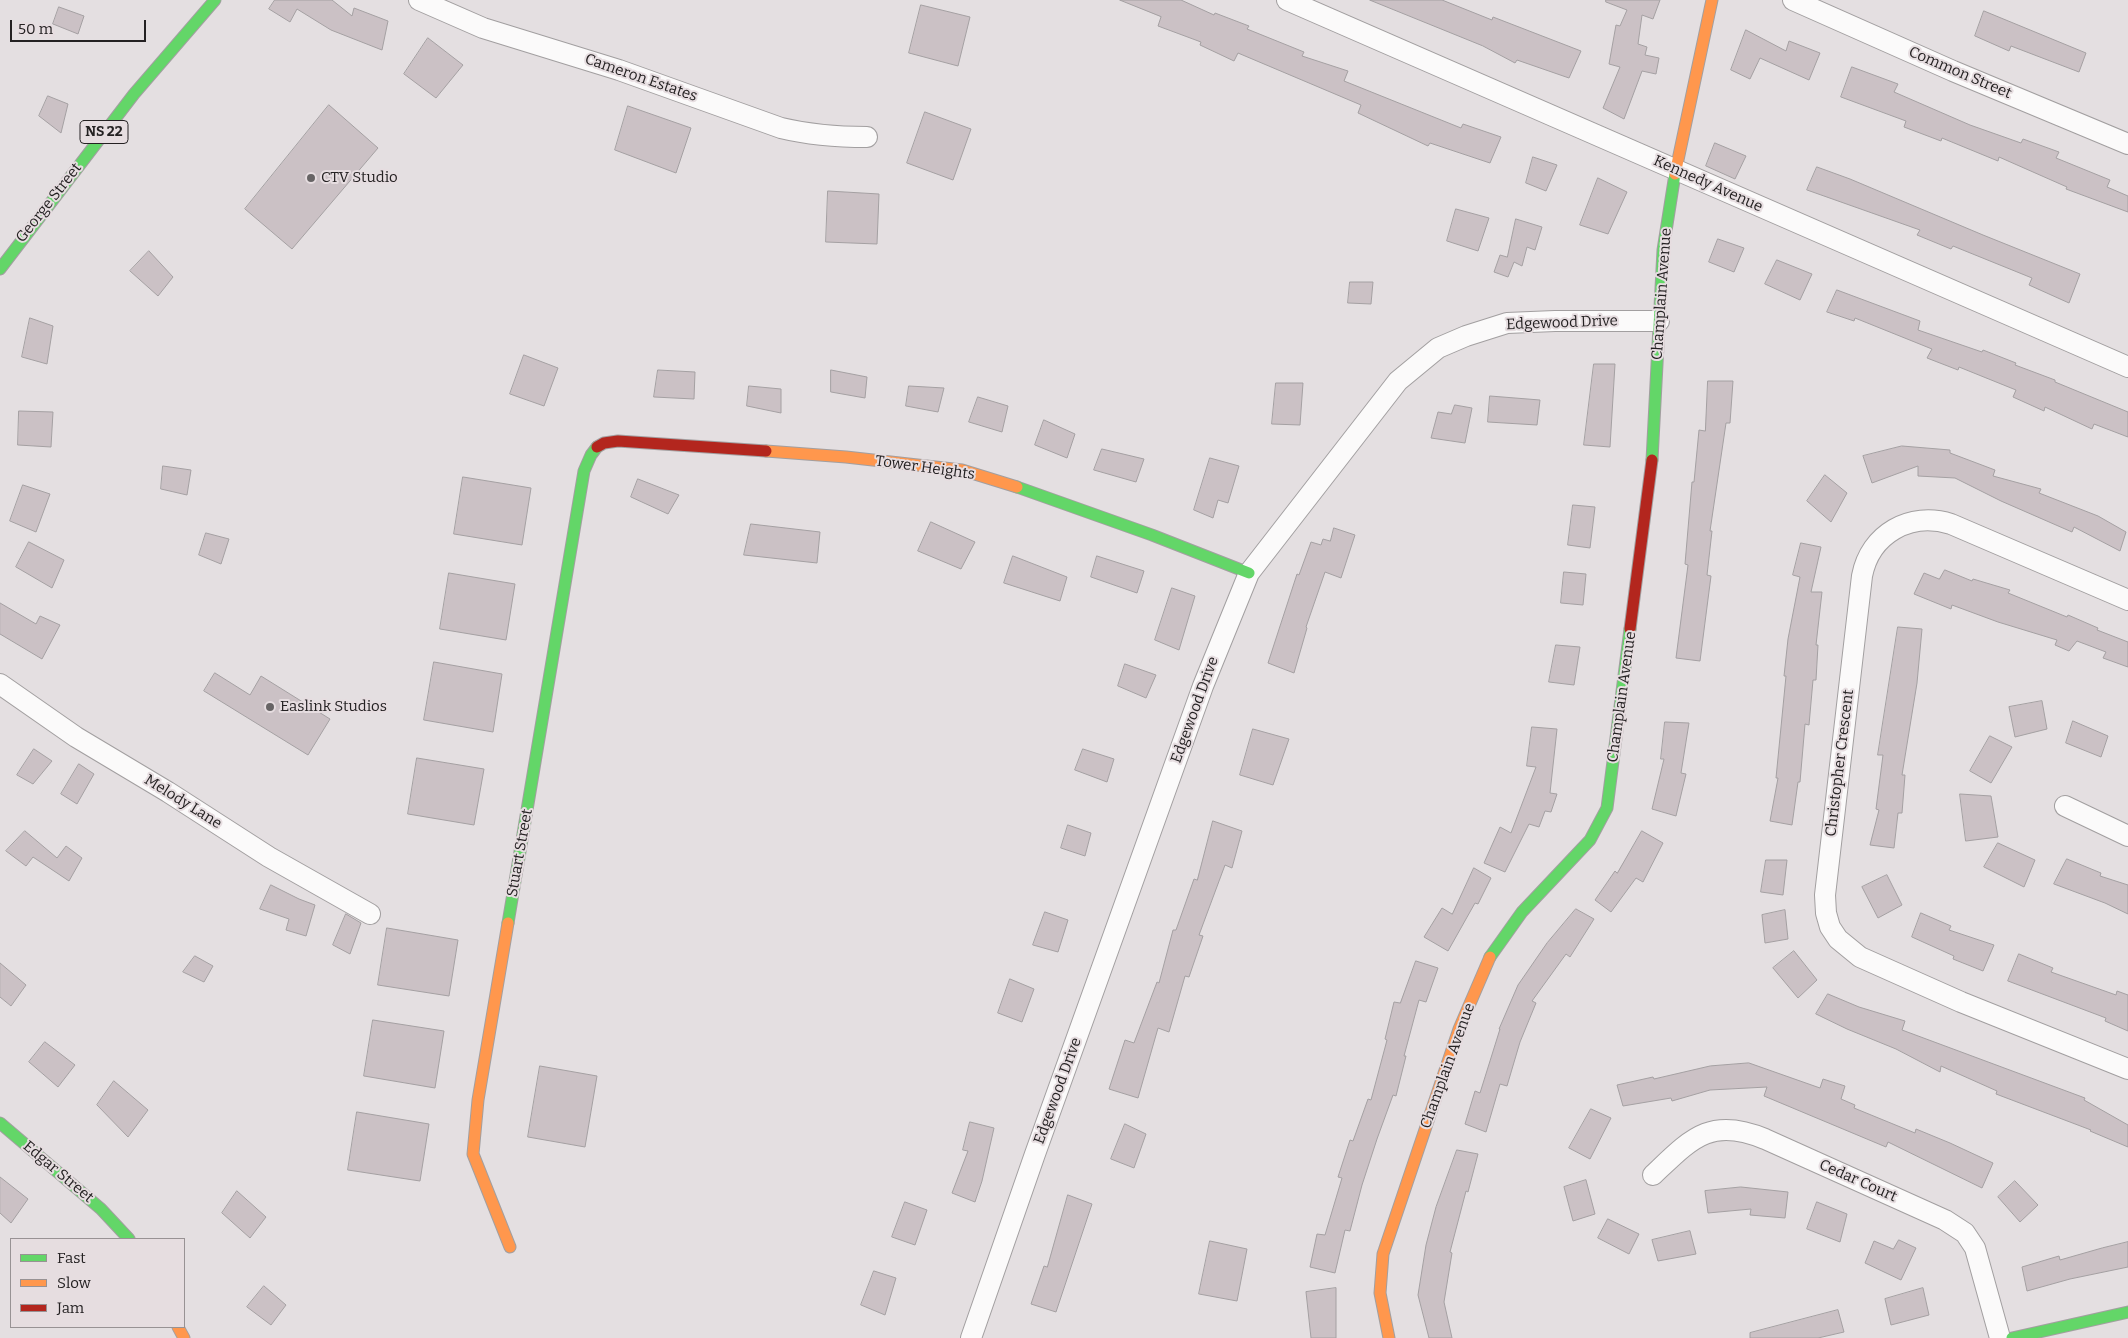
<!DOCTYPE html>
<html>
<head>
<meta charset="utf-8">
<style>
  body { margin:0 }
  #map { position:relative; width:2128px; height:1338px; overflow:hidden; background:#e4dfe1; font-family:Bitter,serif }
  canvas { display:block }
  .legend { position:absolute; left:10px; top:1238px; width:175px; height:90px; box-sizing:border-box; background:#e6dde0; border:1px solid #989294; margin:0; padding:6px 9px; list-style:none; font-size:15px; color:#242122 }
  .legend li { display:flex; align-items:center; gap:10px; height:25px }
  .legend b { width:25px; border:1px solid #989294 }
  .scale { position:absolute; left:10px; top:20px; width:136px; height:22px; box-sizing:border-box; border:2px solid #242122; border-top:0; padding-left:6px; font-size:15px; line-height:18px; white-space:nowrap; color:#242122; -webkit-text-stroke:4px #e6dde0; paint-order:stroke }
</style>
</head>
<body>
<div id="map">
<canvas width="2128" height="1338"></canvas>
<ul class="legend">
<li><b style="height:6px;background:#63d668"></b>Fast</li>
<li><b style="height:6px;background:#ff974d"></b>Slow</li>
<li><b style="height:6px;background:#b3261e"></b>Jam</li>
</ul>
<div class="scale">50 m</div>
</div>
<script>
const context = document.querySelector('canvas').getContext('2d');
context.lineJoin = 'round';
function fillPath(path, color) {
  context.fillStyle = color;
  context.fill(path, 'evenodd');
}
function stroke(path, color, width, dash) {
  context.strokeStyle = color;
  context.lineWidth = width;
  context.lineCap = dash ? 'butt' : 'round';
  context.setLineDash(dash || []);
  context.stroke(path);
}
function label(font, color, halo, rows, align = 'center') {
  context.font = font + ' Bitter,serif';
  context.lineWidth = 4;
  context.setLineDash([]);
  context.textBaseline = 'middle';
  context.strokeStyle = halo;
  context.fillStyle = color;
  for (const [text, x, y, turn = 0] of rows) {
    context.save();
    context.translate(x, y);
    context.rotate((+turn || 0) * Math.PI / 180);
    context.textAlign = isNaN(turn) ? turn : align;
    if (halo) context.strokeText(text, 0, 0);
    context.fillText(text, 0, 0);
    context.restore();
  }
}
const building = new Path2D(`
  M 275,0 L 332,0 L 352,16 L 354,8 L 388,21 L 382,50 L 331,30 L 297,9 L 290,22 L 269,9 Z
  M 1120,0 L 1181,0 L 1214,15 L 1215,13 L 1249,26 L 1247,29 L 1304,52 L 1302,56 L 1348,71 L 1344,81 L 1461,128 L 1463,124 L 1501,137 L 1490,163 L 1430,143 L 1428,146 L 1358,113 L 1361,105 L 1238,53 L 1234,61 L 1200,45 L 1201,42 L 1158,26 L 1161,17 Z
  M 1370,0 L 1442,0 L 1492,20 L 1493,17 L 1581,51 L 1569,78 L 1517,60 L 1515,63 L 1483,46 Z
  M 1606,0 L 1660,0 L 1653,19 L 1642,15 L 1638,44 L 1647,47 L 1645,55 L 1659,58 L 1656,74 L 1642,71 L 1624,119 L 1603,108 L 1620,67 L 1609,64 L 1616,25 L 1620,26 L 1627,10 L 1606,2 Z
  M 921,5 L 970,17 L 958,66 L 909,53 Z
  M 59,7 L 84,16 L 78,34 L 53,24 Z
  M 1984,11 L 2086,53 L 2079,72 L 2011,46 L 2009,51 L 1975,36 Z
  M 1746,30 L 1786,51 L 1789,41 L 1820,53 L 1809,80 L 1760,58 L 1750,79 L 1731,70 Z
  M 428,38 L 463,65 L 436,98 L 404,74 Z
  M 1852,67 L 1898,84 L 1894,92 L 1970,125 L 2021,143 L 2023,139 L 2059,152 L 2056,158 L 2110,180 L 2107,187 L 2128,196 L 2128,212 L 2066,189 L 2067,187 L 1999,157 L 1998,161 L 1942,138 L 1941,141 L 1904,127 L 1906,121 L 1841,97 Z
  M 48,96 L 68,104 L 61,133 L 39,116 Z
  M 329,105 L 378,148 L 292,249 L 245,209 Z
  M 628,106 L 691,128 L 676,173 L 615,150 Z
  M 925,112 L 971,129 L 953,180 L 907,163 Z
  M 1715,143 L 1746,156 L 1735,179 L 1706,166 Z
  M 1533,157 L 1557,165 L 1546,191 L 1526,183 Z
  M 1817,167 L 1850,179 L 1983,235 L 2080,274 L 2069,303 L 2029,285 L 2032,278 L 1953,246 L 1951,249 L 1917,235 L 1920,230 L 1807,190 Z
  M 1598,178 L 1627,192 L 1608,234 L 1580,225 Z
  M 828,191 L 879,194 L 877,244 L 826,242 Z
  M 1456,209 L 1489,218 L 1478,251 L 1447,241 Z
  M 1516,219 L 1542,227 L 1535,250 L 1527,247 L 1522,266 L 1514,262 L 1508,277 L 1494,272 L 1500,255 L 1507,257 Z
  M 1718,239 L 1744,248 L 1734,272 L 1709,262 Z
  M 149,251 L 173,277 L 158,296 L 130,271 Z
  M 1777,260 L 1812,274 L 1800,300 L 1765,284 Z
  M 1350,282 L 1373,282 L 1371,304 L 1348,303 Z
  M 1837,290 L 1920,321 L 1918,330 L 1982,352 L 1983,350 L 2016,363 L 2015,365 L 2055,380 L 2055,382 L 2128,412 L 2128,437 L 2094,424 L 2092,429 L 2045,407 L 2044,411 L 2013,397 L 2016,390 L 1959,367 L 1958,370 L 1927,358 L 1932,349 L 1855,318 L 1854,321 L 1827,312 Z
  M 30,318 L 53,326 L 47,364 L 22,357 Z
  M 524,355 L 558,368 L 544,406 L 510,394 Z
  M 1594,364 L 1615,364 L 1610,447 L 1584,445 Z
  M 658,370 L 695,372 L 694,399 L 654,397 Z
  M 831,370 L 867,377 L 865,398 L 831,392 Z
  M 1708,381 L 1733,381 L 1730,423 L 1726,423 L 1710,531 L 1712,531 L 1707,575 L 1711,576 L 1700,661 L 1676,658 L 1688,565 L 1685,564 L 1692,482 L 1694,482 L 1699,430 L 1705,431 Z
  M 1276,383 L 1303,383 L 1300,425 L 1272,424 Z
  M 749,386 L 781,389 L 781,413 L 747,406 Z
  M 909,386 L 944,388 L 938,412 L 906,406 Z
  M 1490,396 L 1540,400 L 1537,425 L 1488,422 Z
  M 978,397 L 1008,406 L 1002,432 L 969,422 Z
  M 1455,405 L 1472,408 L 1465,443 L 1431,438 L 1438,412 L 1451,414 Z
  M 19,411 L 53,412 L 51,447 L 18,445 Z
  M 1044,420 L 1075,434 L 1067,458 L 1035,445 Z
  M 1902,446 L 1950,450 L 1950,453 L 1995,470 L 1993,476 L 2041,489 L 2039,493 L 2098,516 L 2126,532 L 2120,551 L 2074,527 L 2072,532 L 2001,501 L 1955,478 L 1918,476 L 1918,466 L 1872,483 L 1863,456 Z
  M 1102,449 L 1144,459 L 1136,482 L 1094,470 Z
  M 1210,458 L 1239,466 L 1228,503 L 1218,500 L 1213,518 L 1194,510 Z
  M 163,466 L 191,470 L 187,495 L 161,489 Z
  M 1825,475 L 1847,493 L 1831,522 L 1807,501 Z
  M 463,477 L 531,488 L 522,545 L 454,534 Z
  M 638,479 L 679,495 L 668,514 L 631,497 Z
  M 23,485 L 50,494 L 36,532 L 10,521 Z
  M 1573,505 L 1595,507 L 1590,548 L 1568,545 Z
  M 931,522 L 975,542 L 961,569 L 918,551 Z
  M 751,524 L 820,532 L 817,563 L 744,555 Z
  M 1334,528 L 1355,535 L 1341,578 L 1325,572 L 1306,627 L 1307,628 L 1294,673 L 1268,663 L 1297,574 L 1299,575 L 1311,542 L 1321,545 L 1323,539 L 1330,541 Z
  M 206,533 L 229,539 L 221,564 L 199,555 Z
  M 29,542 L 64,560 L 52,588 L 16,567 Z
  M 1801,543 L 1821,547 L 1811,592 L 1822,592 L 1816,645 L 1818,645 L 1816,680 L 1813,680 L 1809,725 L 1805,724 L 1800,782 L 1798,782 L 1792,825 L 1770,821 L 1778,778 L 1776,778 L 1786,676 L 1784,676 L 1788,639 L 1800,577 L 1793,575 Z
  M 1013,556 L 1067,577 L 1060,601 L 1004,583 Z
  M 1097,556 L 1144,571 L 1137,593 L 1091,577 Z
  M 1945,570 L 1972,581 L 1973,579 L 2010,590 L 2008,593 L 2067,617 L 2068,615 L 2098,628 L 2097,630 L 2128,642 L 2128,667 L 2103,658 L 2106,652 L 2077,641 L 2069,651 L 2055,645 L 2057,640 L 1998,622 L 1952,605 L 1951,609 L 1914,594 L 1924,573 L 1939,579 Z
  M 1564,572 L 1586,574 L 1583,605 L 1561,603 Z
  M 449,573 L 515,584 L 506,640 L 440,629 Z
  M 1172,588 L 1195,596 L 1179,650 L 1155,640 Z
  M 0,603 L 36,624 L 40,616 L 60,625 L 42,659 L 0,634 Z
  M 1898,627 L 1922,629 L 1917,683 L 1902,775 L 1905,775 L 1902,813 L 1898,813 L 1894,848 L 1870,845 L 1879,810 L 1876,809 L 1883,755 L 1878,755 Z
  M 1556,645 L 1580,647 L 1574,685 L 1549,682 Z
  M 434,662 L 502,674 L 493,732 L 424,720 Z
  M 1125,664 L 1156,675 L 1146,698 L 1118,686 Z
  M 215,673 L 250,695 L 261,676 L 330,719 L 308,755 L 204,691 Z
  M 2042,701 L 2047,729 L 2015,737 L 2009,707 Z
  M 2073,721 L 2108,736 L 2101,757 L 2066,743 Z
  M 1665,722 L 1689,723 L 1681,773 L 1686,774 L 1676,816 L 1652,809 L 1664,759 L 1661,759 Z
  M 1532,727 L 1557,729 L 1550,793 L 1557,794 L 1551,812 L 1545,811 L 1539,827 L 1529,824 L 1505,872 L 1484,863 L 1500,827 L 1511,833 L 1536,767 L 1527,766 Z
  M 1253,729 L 1289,739 L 1273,785 L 1240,775 Z
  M 1990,736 L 2012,747 L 1991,783 L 1970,771 Z
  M 34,749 L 52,761 L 33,784 L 17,775 Z
  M 1083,749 L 1114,759 L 1107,782 L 1075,770 Z
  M 417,758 L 484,769 L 474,825 L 408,814 Z
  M 79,764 L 94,774 L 77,804 L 61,794 Z
  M 1960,794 L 1991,796 L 1998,837 L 1966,841 Z
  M 1213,821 L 1242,831 L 1232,868 L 1225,865 L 1199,935 L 1203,936 L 1189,977 L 1185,976 L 1169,1032 L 1158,1028 L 1138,1098 L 1109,1089 L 1125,1040 L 1134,1043 L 1157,982 L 1159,983 L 1173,930 L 1176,930 L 1194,879 L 1197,880 Z
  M 1068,825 L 1091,833 L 1085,856 L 1061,848 Z
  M 25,831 L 57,858 L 66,846 L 82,858 L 69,881 L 33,857 L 26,866 L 6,851 Z
  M 1642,831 L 1663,843 L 1643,882 L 1636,878 L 1611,912 L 1595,900 L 1615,871 L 1617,873 Z
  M 1998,843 L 2035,860 L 2024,887 L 1984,867 Z
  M 2067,859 L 2101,873 L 2100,876 L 2128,885 L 2128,914 L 2105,903 L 2054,884 Z
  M 1766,860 L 1787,860 L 1783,895 L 1761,892 Z
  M 1474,868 L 1491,878 L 1478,904 L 1475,903 L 1448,951 L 1424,937 L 1442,908 L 1452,914 Z
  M 1887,875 L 1902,905 L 1878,918 L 1862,887 Z
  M 271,885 L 299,899 L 315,905 L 306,936 L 286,930 L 289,919 L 260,909 Z
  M 1576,909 L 1594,919 L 1570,957 L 1566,954 L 1532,1001 L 1536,1003 L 1520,1042 L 1507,1086 L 1500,1084 L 1486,1132 L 1465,1124 L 1475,1091 L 1480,1093 L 1500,1029 L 1499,1029 L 1518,985 L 1547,943 Z
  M 1785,910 L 1788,939 L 1765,943 L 1762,915 Z
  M 1045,912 L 1068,920 L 1058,952 L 1033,945 Z
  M 1921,913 L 1951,926 L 1949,930 L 1994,945 L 1983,971 L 1953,959 L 1954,956 L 1912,937 Z
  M 346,914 L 361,923 L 350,954 L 333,945 Z
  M 387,928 L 458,940 L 449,996 L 378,985 Z
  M 1794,951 L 1817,980 L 1798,998 L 1773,968 Z
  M 2019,954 L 2053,968 L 2051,972 L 2116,995 L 2117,991 L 2128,995 L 2128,1031 L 2105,1021 L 2106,1018 L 2008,981 Z
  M 195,956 L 213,966 L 204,982 L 183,972 Z
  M 1416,961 L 1438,968 L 1426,1002 L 1419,1000 L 1404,1056 L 1406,1056 L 1396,1096 L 1393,1095 L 1377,1139 L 1362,1185 L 1350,1231 L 1345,1230 L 1335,1273 L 1310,1267 L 1317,1234 L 1325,1235 L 1342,1178 L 1338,1177 L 1350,1140 L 1353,1141 L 1368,1099 L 1371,1100 L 1387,1040 L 1385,1039 L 1394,1002 L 1400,1003 Z
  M 0,963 L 26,985 L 11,1006 L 0,997 Z
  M 1010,979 L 1034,989 L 1022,1022 L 998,1013 Z
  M 1828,994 L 1859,1007 L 1905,1021 L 1902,1030 L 2085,1098 L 2084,1100 L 2128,1125 L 2128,1147 L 2090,1131 L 2091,1130 L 1996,1094 L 1997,1091 L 1941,1066 L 1940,1072 L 1896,1049 L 1847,1029 L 1816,1014 Z
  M 373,1020 L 444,1031 L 435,1088 L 364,1076 Z
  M 45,1042 L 75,1065 L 58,1087 L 29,1062 Z
  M 1749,1063 L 1820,1088 L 1823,1079 L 1845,1086 L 1841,1099 L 1855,1105 L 1854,1108 L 1915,1133 L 1916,1129 L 1950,1143 L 1993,1163 L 1982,1188 L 1888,1142 L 1886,1147 L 1764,1096 L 1767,1087 L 1710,1090 L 1672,1101 L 1671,1098 L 1623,1106 L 1617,1085 L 1653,1077 L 1654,1079 L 1710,1066 Z
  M 540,1066 L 597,1076 L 585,1147 L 528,1137 Z
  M 114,1081 L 148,1110 L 128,1137 L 97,1105 Z
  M 1591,1109 L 1611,1118 L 1590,1159 L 1569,1148 Z
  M 357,1112 L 429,1124 L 420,1181 L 348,1170 Z
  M 970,1122 L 994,1128 L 982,1181 L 975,1202 L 952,1193 L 968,1151 L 963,1150 Z
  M 1125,1124 L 1146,1134 L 1134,1168 L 1111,1159 Z
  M 1457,1150 L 1478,1154 L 1468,1192 L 1466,1191 L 1450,1252 L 1452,1253 L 1444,1302 L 1452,1338 L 1429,1338 L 1418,1295 L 1426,1245 L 1436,1207 Z
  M 0,1177 L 28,1199 L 11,1223 L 0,1213 Z
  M 1586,1180 L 1595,1214 L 1573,1221 L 1564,1187 Z
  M 2015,1181 L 2038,1205 L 2020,1222 L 1998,1197 Z
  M 1741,1187 L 1788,1192 L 1785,1218 L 1750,1215 L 1751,1209 L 1708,1213 L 1705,1191 Z
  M 237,1191 L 266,1217 L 250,1238 L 222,1213 Z
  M 1068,1195 L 1092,1204 L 1056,1312 L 1031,1304 L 1044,1266 L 1047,1267 Z
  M 905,1202 L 927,1210 L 915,1245 L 892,1237 Z
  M 1817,1202 L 1847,1214 L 1840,1242 L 1807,1229 Z
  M 1608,1219 L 1639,1234 L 1629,1254 L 1598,1238 Z
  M 1690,1231 L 1696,1254 L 1658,1261 L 1652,1240 Z
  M 1899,1240 L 1916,1248 L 1901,1280 L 1865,1263 L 1874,1241 L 1893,1249 Z
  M 1210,1241 L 1247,1249 L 1237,1301 L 1199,1294 Z
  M 2128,1242 L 2128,1267 L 2070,1279 L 2027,1291 L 2022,1267 L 2059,1256 L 2060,1260 L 2102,1248 Z
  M 874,1271 L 896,1278 L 885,1315 L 861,1305 Z
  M 264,1286 L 286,1305 L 271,1325 L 247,1307 Z
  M 1336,1288 L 1336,1338 L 1311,1338 L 1306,1292 Z
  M 1923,1288 L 1929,1315 L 1891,1325 L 1885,1299 Z
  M 1838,1310 L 1844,1332 L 1818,1338 L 1750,1338 L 1750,1333 Z`);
const street = new Path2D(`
  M 419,0 L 483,28 L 619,70 L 781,128 C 810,135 838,137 867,137
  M 1287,0 L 2128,367
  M 1793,0 L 1953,71 L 2128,144
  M 2128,600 L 1951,524 C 1910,511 1870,534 1862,576 L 1825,895 L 1826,913 L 1830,927 L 1838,939 L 1860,957 L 1961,1002 L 2128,1069
  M 0,684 L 76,737 L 168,792 L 269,857 L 370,914
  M 2065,806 L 2128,836
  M 1653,1175 C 1691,1139 1710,1116 1765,1139 L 1945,1220 L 1965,1233 L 1975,1248 L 2000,1338
  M 971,1338 L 1035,1154 L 1203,686 L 1249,573 L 1398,381 L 1438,348 L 1466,336 L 1507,323 L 1555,321 L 1659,321`);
const fast = new Path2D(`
  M 0,269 L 134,94 L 215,0
  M 1652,460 L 1663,250 L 1675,174
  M 1017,487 L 1152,535 L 1249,573
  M 508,923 L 584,471 L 591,455 L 597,447
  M 1490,957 L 1522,912 L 1590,840 L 1607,808 L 1630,629
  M 0,1123 L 101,1209 L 129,1239
  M 2012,1338 L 2128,1312`);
const slow = new Path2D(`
  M 1675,174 L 1712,0
  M 766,451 L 846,457 L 962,470 L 1017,487
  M 508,923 L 478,1100 L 473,1154 L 510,1247
  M 178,1327 L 184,1338
  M 1389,1338 L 1380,1293 L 1383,1254 L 1459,1029 L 1490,957`);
const jam = new Path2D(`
  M 597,447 L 604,443 L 618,441 L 766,451
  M 1630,629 L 1652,460`);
const markers = [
  [311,178,5,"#676465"],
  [270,707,5,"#676465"]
];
const shields = [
  [104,132,48]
];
const shieldNames = [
  ["NS 22",104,132]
];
const streetNames = [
  ["Common Street",1960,73,23],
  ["Cameron Estates",641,78,19],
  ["Kennedy Avenue",1708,184,24],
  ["George Street",49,203,-52],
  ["Champlain Avenue",1662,294,-86],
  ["Edgewood Drive",1562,323,-2],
  ["Tower Heights",925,468,8],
  ["Champlain Avenue",1622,697,-82],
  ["Edgewood Drive",1195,710,-70],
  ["Christopher Crescent",1840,763,-83],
  ["Melody Lane",183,802,32],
  ["Stuart Street",520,853,-80],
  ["Champlain Avenue",1448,1066,-70],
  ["Edgewood Drive",1058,1091,-70],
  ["Edgar Street",58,1172,40],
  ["Cedar Court",1858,1181,24]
];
const poiNames = [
  ["CTV Studio",321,178],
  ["Easlink Studios",280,707]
];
fillPath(building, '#cbc1c5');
stroke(building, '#a4a0a2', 1);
stroke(street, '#a29fa0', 22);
stroke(fast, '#a29fa0', 13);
stroke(slow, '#a29fa0', 13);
stroke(jam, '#a29fa0', 13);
stroke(street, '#fbfafa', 20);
stroke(fast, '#63d668', 11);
stroke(slow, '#ff974d', 11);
stroke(jam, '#b3261e', 11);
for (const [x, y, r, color] of markers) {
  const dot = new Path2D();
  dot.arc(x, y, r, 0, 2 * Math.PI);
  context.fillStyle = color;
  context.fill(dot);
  stroke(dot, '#e6dde0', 2);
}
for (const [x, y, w] of shields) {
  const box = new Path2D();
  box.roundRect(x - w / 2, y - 11.5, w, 23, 4);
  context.fillStyle = '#e6dde0';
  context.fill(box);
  stroke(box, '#242122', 1);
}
label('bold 14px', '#242122', null, shieldNames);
label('15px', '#242122', '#e6dde0', streetNames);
label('15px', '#242122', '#e6dde0', poiNames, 'left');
</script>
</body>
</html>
